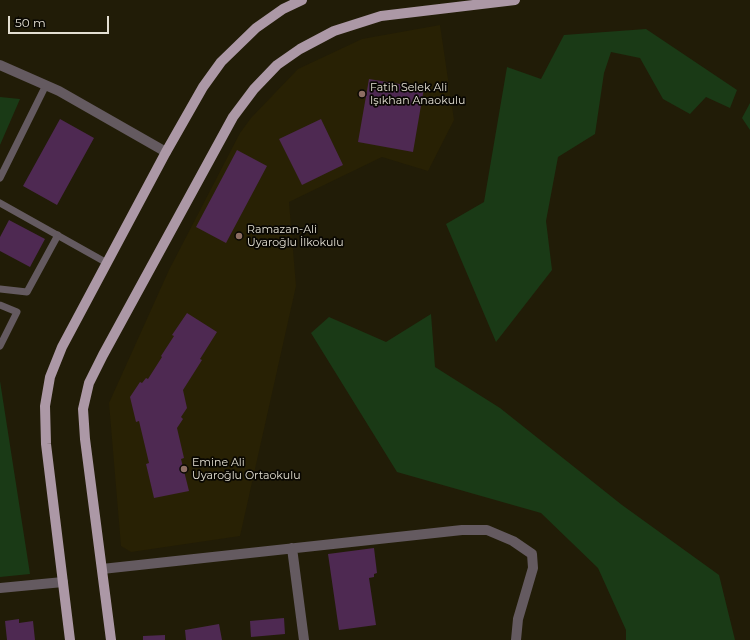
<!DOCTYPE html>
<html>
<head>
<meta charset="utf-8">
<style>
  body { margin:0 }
  #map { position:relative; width:750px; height:640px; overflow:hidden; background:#211c07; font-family:Montserrat,sans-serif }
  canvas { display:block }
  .scale { position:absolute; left:8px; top:16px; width:101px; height:18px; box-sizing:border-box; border:2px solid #e3dfd2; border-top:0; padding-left:5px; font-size:12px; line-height:14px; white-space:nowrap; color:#e3dfd2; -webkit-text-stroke:3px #090702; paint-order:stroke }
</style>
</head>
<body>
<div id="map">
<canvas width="750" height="640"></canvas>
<div class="scale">50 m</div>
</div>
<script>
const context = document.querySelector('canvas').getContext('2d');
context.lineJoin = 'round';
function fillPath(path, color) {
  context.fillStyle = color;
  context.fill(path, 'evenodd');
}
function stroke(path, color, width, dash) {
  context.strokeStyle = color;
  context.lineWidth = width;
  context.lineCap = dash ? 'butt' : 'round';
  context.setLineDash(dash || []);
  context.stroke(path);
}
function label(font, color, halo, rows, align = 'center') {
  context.font = font + ' Montserrat,sans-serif';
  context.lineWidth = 3.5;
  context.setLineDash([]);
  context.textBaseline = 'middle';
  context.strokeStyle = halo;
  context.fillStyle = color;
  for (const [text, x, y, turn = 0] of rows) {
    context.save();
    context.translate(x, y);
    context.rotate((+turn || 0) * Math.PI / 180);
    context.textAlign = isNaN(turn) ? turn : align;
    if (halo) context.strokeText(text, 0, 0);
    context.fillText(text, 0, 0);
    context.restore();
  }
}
const built = new Path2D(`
  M 440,25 L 454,120 L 428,171 L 382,157 L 289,202 L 296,286 L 240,536 L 131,552 L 121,546 L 109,403 L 169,270 L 240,133 L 251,118 L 298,69 L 362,39 Z`);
const green = new Path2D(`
  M 646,29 L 737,90 L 730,108 L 706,97 L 690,114 L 663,99 L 640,58 L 611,52 L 604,73 L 595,134 L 558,157 L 546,221 L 552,270 L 496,342 L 446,224 L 484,202 L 507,67 L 541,79 L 564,35 Z
  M 0,97 L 20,99 L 0,145 Z
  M 750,103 L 750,130 L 742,118 Z
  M 431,314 L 435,367 L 500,408 L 622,505 L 719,575 L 735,640 L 626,640 L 626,630 L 598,568 L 541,513 L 397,472 L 311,333 L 329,317 L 386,342 Z
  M 0,381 L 30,574 L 0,577 Z`);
const building = new Path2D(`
  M 369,79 L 424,88 L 413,152 L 358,142 Z
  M 60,119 L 94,138 L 57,205 L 23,186 Z
  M 321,119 L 343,165 L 302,185 L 279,139 Z
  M 237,150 L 267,166 L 226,243 L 196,227 Z
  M 9,220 L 45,239 L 30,267 L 0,251 L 0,237 Z
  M 187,313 L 217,332 L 200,359 L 202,360 L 183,390 L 187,408 L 181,417 L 183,419 L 177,428 L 184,458 L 181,459 L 189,491 L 154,498 L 146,464 L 149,463 L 139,421 L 136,422 L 130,397 L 140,382 L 142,383 L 146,378 L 148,379 L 162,357 L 161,356 L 174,336 L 172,335 Z
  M 374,548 L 377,573 L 374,574 L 374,577 L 369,578 L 376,625 L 339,630 L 328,554 Z
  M 284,618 L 285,634 L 251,637 L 250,621 Z
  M 19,619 L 19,623 L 33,621 L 35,640 L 7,640 L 5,621 Z
  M 219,624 L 222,640 L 186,640 L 185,630 Z
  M 165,635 L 165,640 L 143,640 L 143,636 Z`);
const lane = new Path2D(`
  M 0,178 L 46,85
  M 0,203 L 107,263
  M 0,289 L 27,292 L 58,235
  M 0,305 L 17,312 L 0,346`);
const street = new Path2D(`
  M 0,65 L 59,91 L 166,152
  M 292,548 L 304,640
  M 102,569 L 462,530 L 487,530 L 513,541 L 532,554 L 533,568 L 518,619 L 516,640
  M 0,588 L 63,582`);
const primary = new Path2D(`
  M 70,640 L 46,444 L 45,406 L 50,377 L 62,347 L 166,152 L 203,87 L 221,62 L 256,28 L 283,9 L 302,0
  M 111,640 L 85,439 L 83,409 L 89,383 L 103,355 L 233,117 L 254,89 L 277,65 L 300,49 L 334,31 L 381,16 L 515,0`);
const markers = [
  [362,94,4,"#8d6e63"],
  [239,236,4,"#8d6e63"],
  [184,469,4,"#8d6e63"]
];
const poiNames = [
  ["Fatih Selek Ali",370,88],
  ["Işıkhan Anaokulu",370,101],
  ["Ramazan-Ali",247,230],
  ["Uyaroğlu İlkokulu",247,243],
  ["Emine Ali",192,463],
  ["Uyaroğlu Ortaokulu",192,476]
];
fillPath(built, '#282104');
fillPath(green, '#1a3a16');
fillPath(building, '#4e2952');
stroke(lane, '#645a60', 7);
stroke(street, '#645a60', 10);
stroke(primary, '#ac98a6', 10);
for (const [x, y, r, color] of markers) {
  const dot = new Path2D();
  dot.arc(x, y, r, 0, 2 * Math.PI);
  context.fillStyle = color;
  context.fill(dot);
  stroke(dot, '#090702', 1.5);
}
label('11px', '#e3dfd2', '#090702', poiNames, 'left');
</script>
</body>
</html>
